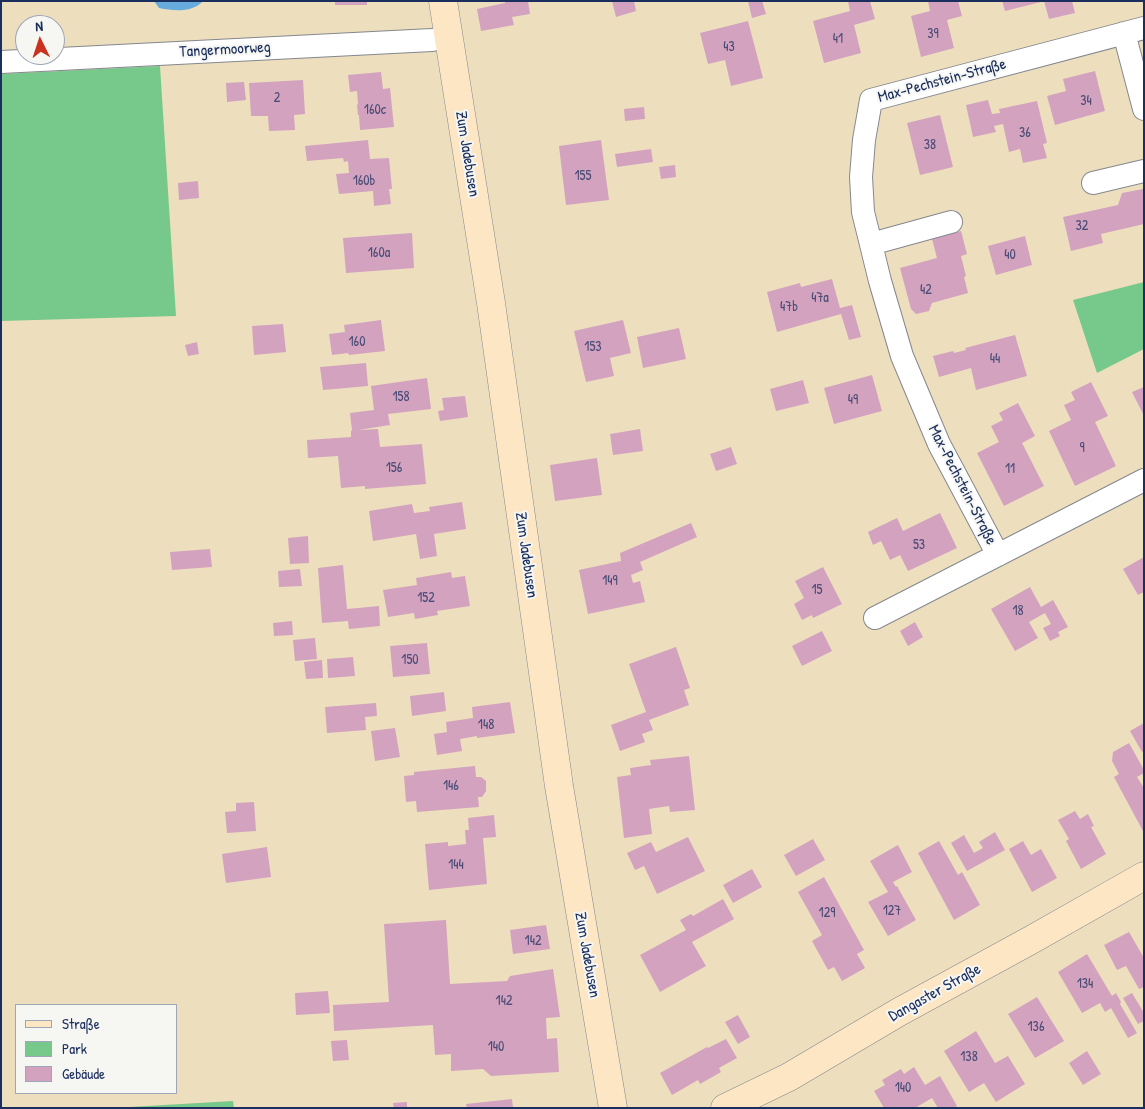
<!DOCTYPE html>
<html>
<head>
<meta charset="utf-8">
<style>
  body { margin:0 }
  #map { position:relative; width:1145px; height:1109px; overflow:hidden; background:#eddfbe; font-family:"Patrick Hand",sans-serif }
  canvas { display:block }
  .frame { position:absolute; inset:0; border:2px solid #1b2f5e; pointer-events:none }
  .legend { position:absolute; left:15px; top:1004px; width:162px; height:90px; box-sizing:border-box; background:#f6f6f2; border:1px solid #9ea6b7; margin:0; padding:6px 9px; list-style:none; font-size:15px; color:#1b2f5e }
  .legend li { display:flex; align-items:center; gap:10px; height:25px }
  .legend b { width:25px; border:1px solid #9ea6b7 }
  .north { position:absolute; left:15px; top:15px; width:50px; height:50px; box-sizing:border-box; background:#f6f6f2; border:1px solid #9ea6b7; border-radius:50%; rotate:356deg; font-size:14px; font-weight:700; line-height:20px; text-align:center; color:#1b2f5e }
  .north::after { content:''; display:block; margin:auto; width:18px; height:22px; background:#c8321e; clip-path:polygon(50% 0,100% 100%,50% 72%,0 100%) }
</style>
</head>
<body>
<div id="map">
<canvas width="1145" height="1109"></canvas>
<div class="frame"></div>
<ul class="legend">
<li><b style="height:6px;background:#fce6c4"></b>Straße</li>
<li><b style="height:14px;background:#77c98b"></b>Park</li>
<li><b style="height:14px;background:#d3a2bf"></b>Gebäude</li>
</ul>
<div class="north">N</div>
</div>
<script>
const context = document.querySelector('canvas').getContext('2d');
context.lineJoin = 'round';
function fillPath(path, color) {
  context.fillStyle = color;
  context.fill(path, 'evenodd');
}
function stroke(path, color, width, dash) {
  context.strokeStyle = color;
  context.lineWidth = width;
  context.lineCap = dash ? 'butt' : 'round';
  context.setLineDash(dash || []);
  context.stroke(path);
}
function label(font, color, halo, rows, align = 'center') {
  context.font = font + ' "Patrick Hand",sans-serif';
  context.lineWidth = 4;
  context.setLineDash([]);
  context.textBaseline = 'middle';
  context.strokeStyle = halo;
  context.fillStyle = color;
  for (const [text, x, y, turn = 0] of rows) {
    context.save();
    context.translate(x, y);
    context.rotate((+turn || 0) * Math.PI / 180);
    context.textAlign = isNaN(turn) ? turn : align;
    if (halo) context.strokeText(text, 0, 0);
    context.fillText(text, 0, 0);
    context.restore();
  }
}
const green = new Path2D(`
  M 160,66 L 176,316 L 1,321 L 1,74 Z
  M 1144,282 L 1144,349 L 1097,373 L 1073,300 Z
  M 233,1101 L 234,1108 L 112,1108 Z`);
const water = new Path2D(`
  M 154,1 L 203,1 C 192,13 174,11 159,8 Z`);
const building = new Path2D(`
  M 335,1 L 367,1 L 367,5 L 335,5 Z
  M 505,1 L 528,1 L 530,14 L 512,17 L 514,25 L 481,31 L 477,9 L 505,3 Z
  M 612,1 L 634,1 L 636,11 L 616,17 Z
  M 748,1 L 762,1 L 766,14 L 752,18 Z
  M 848,1 L 870,1 L 875,19 L 854,25 L 861,53 L 824,63 L 813,21 L 850,11 Z
  M 928,1 L 958,1 L 962,16 L 947,20 L 954,48 L 921,57 L 911,16 L 930,11 Z
  M 1002,1 L 1041,1 L 1041,2 L 1005,11 Z
  M 1044,1 L 1072,1 L 1075,13 L 1049,19 Z
  M 748,21 L 763,78 L 731,86 L 725,60 L 708,64 L 700,33 Z
  M 1095,71 L 1105,111 L 1055,125 L 1047,96 L 1066,91 L 1063,79 Z
  M 381,72 L 383,89 L 390,88 L 394,127 L 360,130 L 359,115 L 358,115 L 357,105 L 358,104 L 357,91 L 350,92 L 348,75 Z
  M 303,80 L 305,114 L 294,115 L 295,130 L 269,131 L 268,116 L 251,116 L 249,83 Z
  M 244,82 L 246,100 L 227,102 L 226,83 Z
  M 988,100 L 992,114 L 1000,113 L 999,109 L 1037,101 L 1047,143 L 1043,144 L 1047,158 L 1023,163 L 1020,149 L 1009,152 L 1003,124 L 994,126 L 996,132 L 973,137 L 966,105 Z
  M 644,107 L 645,119 L 625,121 L 624,109 Z
  M 940,115 L 953,167 L 920,175 L 907,123 Z
  M 368,140 L 370,159 L 389,158 L 392,189 L 389,189 L 391,204 L 374,206 L 373,191 L 339,194 L 336,174 L 349,173 L 348,161 L 344,162 L 343,158 L 307,161 L 305,146 Z
  M 601,140 L 609,200 L 566,205 L 559,146 Z
  M 651,149 L 653,162 L 617,167 L 615,154 Z
  M 675,165 L 676,177 L 661,179 L 659,167 Z
  M 198,181 L 199,198 L 179,200 L 178,183 Z
  M 1143,189 L 1144,224 L 1101,234 L 1103,243 L 1071,251 L 1063,217 L 1118,205 L 1122,193 Z
  M 961,231 L 967,254 L 961,256 L 966,276 L 964,277 L 968,293 L 932,303 L 929,311 L 916,314 L 911,309 L 900,268 L 937,258 L 932,239 Z
  M 412,233 L 414,268 L 346,273 L 343,238 Z
  M 1025,236 L 1032,265 L 996,275 L 988,246 Z
  M 832,279 L 840,308 L 852,305 L 861,337 L 849,340 L 841,314 L 777,332 L 767,292 L 800,283 L 801,287 Z
  M 381,320 L 385,351 L 349,355 L 348,353 L 332,355 L 329,334 L 345,332 L 344,325 Z
  M 623,320 L 631,353 L 610,358 L 614,376 L 586,382 L 574,331 Z
  M 283,324 L 286,352 L 254,355 L 252,326 Z
  M 679,328 L 686,359 L 643,368 L 637,337 Z
  M 1015,335 L 1027,376 L 976,390 L 971,368 L 939,377 L 933,356 L 953,351 L 954,353 L 966,350 L 965,348 Z
  M 197,342 L 199,354 L 188,356 L 185,345 Z
  M 366,363 L 368,386 L 323,390 L 320,367 Z
  M 872,375 L 882,411 L 834,424 L 824,388 Z
  M 427,378 L 431,409 L 388,414 L 390,425 L 358,430 L 378,429 L 380,447 L 422,444 L 426,484 L 365,489 L 365,486 L 341,488 L 338,456 L 308,458 L 307,440 L 351,437 L 351,431 L 352,430 L 350,413 L 374,410 L 371,386 Z
  M 803,380 L 809,403 L 776,411 L 770,389 Z
  M 1091,382 L 1108,416 L 1095,422 L 1116,466 L 1075,486 L 1049,431 L 1071,420 L 1064,405 L 1075,400 L 1071,392 Z
  M 1144,387 L 1144,416 L 1132,392 Z
  M 465,396 L 468,417 L 440,421 L 438,411 L 444,410 L 442,398 Z
  M 1018,403 L 1035,436 L 1022,443 L 1044,486 L 1004,506 L 977,453 L 999,442 L 991,426 L 1003,420 L 999,413 Z
  M 640,429 L 643,451 L 613,455 L 610,434 Z
  M 731,447 L 737,464 L 716,471 L 710,454 Z
  M 597,458 L 602,495 L 555,501 L 550,465 Z
  M 462,502 L 466,529 L 434,534 L 437,556 L 420,559 L 416,534 L 373,541 L 369,511 L 412,504 L 414,513 L 430,511 L 429,507 Z
  M 940,513 L 957,548 L 908,571 L 900,555 L 890,560 L 881,541 L 873,545 L 868,532 L 897,518 L 903,531 Z
  M 691,523 L 697,537 L 640,562 L 643,570 L 631,575 L 633,583 L 640,581 L 645,602 L 588,614 L 579,570 L 621,561 L 620,553 Z
  M 308,536 L 309,563 L 290,564 L 288,538 Z
  M 210,549 L 212,567 L 172,570 L 170,552 Z
  M 1144,557 L 1144,592 L 1138,595 L 1123,569 Z
  M 343,565 L 347,609 L 379,606 L 380,626 L 349,629 L 348,621 L 322,623 L 318,568 Z
  M 823,567 L 842,604 L 813,618 L 812,615 L 802,620 L 794,604 L 804,598 L 795,581 Z
  M 300,569 L 302,586 L 279,587 L 278,571 Z
  M 451,572 L 452,578 L 465,576 L 470,606 L 437,611 L 438,615 L 415,619 L 414,613 L 388,617 L 383,590 L 417,585 L 416,578 Z
  M 1030,587 L 1041,607 L 1053,600 L 1068,627 L 1058,632 L 1060,636 L 1050,641 L 1043,628 L 1051,624 L 1045,613 L 1029,622 L 1038,638 L 1015,651 L 991,609 Z
  M 292,621 L 293,635 L 274,636 L 273,623 Z
  M 915,622 L 923,637 L 908,646 L 900,631 Z
  M 822,631 L 832,651 L 802,666 L 792,646 Z
  M 315,638 L 317,659 L 295,661 L 293,640 Z
  M 427,643 L 430,674 L 393,677 L 390,646 Z
  M 676,647 L 690,688 L 684,690 L 689,705 L 649,720 L 653,730 L 642,734 L 645,742 L 620,751 L 611,725 L 646,712 L 629,664 Z
  M 353,657 L 355,676 L 328,678 L 327,659 Z
  M 322,660 L 323,678 L 306,679 L 304,662 Z
  M 444,692 L 446,711 L 412,716 L 410,696 Z
  M 510,702 L 515,733 L 477,738 L 477,736 L 460,739 L 462,751 L 437,755 L 434,734 L 447,732 L 446,722 L 473,718 L 472,707 Z
  M 376,703 L 377,716 L 365,717 L 366,730 L 327,733 L 325,707 Z
  M 1144,723 L 1144,751 L 1142,752 L 1130,731 Z
  M 395,728 L 400,757 L 375,761 L 371,731 Z
  M 1129,743 L 1144,770 L 1144,773 L 1137,777 L 1144,788 L 1144,833 L 1114,777 L 1119,774 L 1112,761 L 1113,752 Z
  M 689,756 L 695,810 L 670,812 L 669,806 L 649,809 L 652,834 L 624,838 L 617,777 L 631,775 L 630,768 L 651,765 L 650,760 Z
  M 475,766 L 476,777 L 481,777 L 486,781 L 486,791 L 482,797 L 478,797 L 479,807 L 417,812 L 416,801 L 406,802 L 404,776 L 414,775 L 414,772 Z
  M 254,802 L 256,831 L 227,833 L 225,812 L 236,811 L 236,803 Z
  M 1075,811 L 1080,819 L 1088,814 L 1094,826 L 1091,827 L 1106,854 L 1081,869 L 1066,841 L 1069,839 L 1058,820 Z
  M 494,815 L 496,837 L 483,838 L 487,884 L 429,890 L 425,844 L 448,842 L 448,846 L 466,844 L 465,830 L 469,830 L 468,818 Z
  M 995,832 L 1005,850 L 967,871 L 951,843 L 964,835 L 974,853 L 983,848 L 979,842 Z
  M 688,837 L 705,871 L 657,894 L 644,866 L 635,870 L 627,853 L 651,842 L 656,852 Z
  M 813,839 L 825,860 L 796,876 L 784,855 Z
  M 939,841 L 958,875 L 962,872 L 980,905 L 954,920 L 918,853 Z
  M 1023,841 L 1031,855 L 1041,849 L 1057,878 L 1032,892 L 1009,849 Z
  M 898,845 L 912,872 L 893,882 L 896,887 L 897,886 L 916,920 L 888,936 L 868,902 L 888,892 L 870,861 Z
  M 267,847 L 271,877 L 226,883 L 222,854 Z
  M 752,869 L 762,887 L 733,903 L 723,885 Z
  M 824,877 L 864,950 L 857,954 L 865,968 L 842,981 L 834,967 L 828,970 L 812,941 L 822,935 L 798,892 Z
  M 723,899 L 734,919 L 692,942 L 706,966 L 660,992 L 640,955 L 686,930 L 680,920 L 691,914 L 693,916 Z
  M 446,920 L 450,984 L 507,981 L 510,976 L 553,969 L 560,1017 L 546,1018 L 547,1039 L 557,1038 L 559,1072 L 491,1076 L 483,1069 L 451,1071 L 451,1054 L 435,1055 L 433,1025 L 334,1031 L 333,1005 L 389,1002 L 384,924 Z
  M 546,925 L 550,949 L 513,954 L 510,930 Z
  M 1129,932 L 1144,958 L 1144,987 L 1139,989 L 1126,966 L 1117,970 L 1104,945 Z
  M 1087,954 L 1112,996 L 1116,993 L 1121,1002 L 1120,1004 L 1137,1033 L 1128,1038 L 1111,1008 L 1105,1012 L 1100,1003 L 1082,1013 L 1058,972 Z
  M 328,991 L 330,1013 L 296,1015 L 295,993 Z
  M 1132,993 L 1144,1013 L 1144,1021 L 1138,1024 L 1123,998 Z
  M 1037,997 L 1064,1041 L 1035,1058 L 1008,1014 Z
  M 738,1015 L 750,1037 L 738,1044 L 725,1022 Z
  M 976,1031 L 995,1063 L 1008,1056 L 1025,1084 L 996,1102 L 984,1083 L 969,1092 L 944,1051 Z
  M 726,1039 L 737,1058 L 719,1068 L 721,1072 L 700,1084 L 698,1080 L 672,1095 L 660,1073 L 707,1047 L 708,1048 Z
  M 347,1040 L 349,1060 L 333,1061 L 331,1041 Z
  M 1087,1051 L 1101,1074 L 1083,1085 L 1069,1063 Z
  M 914,1067 L 925,1085 L 940,1076 L 957,1106 L 954,1108 L 938,1108 L 932,1098 L 915,1108 L 884,1108 L 874,1091 L 885,1085 L 882,1080 L 901,1069 L 904,1074 Z
  M 512,1099 L 513,1108 L 467,1108 L 466,1104 Z
  M 407,1102 L 407,1108 L 394,1108 L 393,1103 Z`);
const street = new Path2D(`
  M 1124,33 L 1144,109
  M 1,62 L 432,40 L 448,37
  M 1093,183 L 1144,171
  M 871,244 L 951,222
  M 998,555 L 939,444 L 902,356 L 880,281 L 863,212 L 861,177 L 864,140 L 871,100 L 1144,28
  M 875,618 L 1144,480`);
const secondary = new Path2D(`
  M 443,1 L 491,303 L 559,786 L 613,1108
  M 725,1108 L 789,1077 L 899,1012 L 1031,940 L 1144,876`);
const numberNames = [
  ["39",933,34],
  ["41",838,39],
  ["43",729,47],
  ["2",277,98],
  ["34",1086,101],
  ["160c",375,110],
  ["36",1025,133],
  ["38",930,145],
  ["155",583,176],
  ["160b",364,181],
  ["32",1082,226],
  ["160a",379,253],
  ["40",1010,255],
  ["42",926,290],
  ["47a",820,298],
  ["47b",789,307],
  ["160",357,342],
  ["153",593,347],
  ["44",995,359],
  ["158",401,397],
  ["49",853,400],
  ["9",1082,448],
  ["156",394,468],
  ["11",1010,469],
  ["53",919,545],
  ["149",610,581],
  ["15",817,590],
  ["152",426,598],
  ["18",1018,611],
  ["150",410,660],
  ["148",486,725],
  ["146",451,786],
  ["144",456,865],
  ["127",892,911],
  ["129",827,913],
  ["142",533,941],
  ["134",1085,984],
  ["142",504,1001],
  ["136",1036,1027],
  ["140",496,1047],
  ["138",969,1057],
  ["140",903,1088]
];
const streetNames = [
  ["Tangermoorweg",225,50,-3],
  ["Max-Pechstein-Straße",942,81,-15],
  ["Zum Jadebusen",467,154,81],
  ["Max-Pechstein-Straße",962,485,63],
  ["Zum Jadebusen",526,555,82],
  ["Zum Jadebusen",587,955,80],
  ["Dangaster Straße",935,993,-29]
];
fillPath(green, '#77c98b');
fillPath(water, '#67abdc');
fillPath(building, '#d3a2bf');
stroke(street, '#84878e', 24);
stroke(secondary, '#84878e', 29);
stroke(street, '#fff', 22);
stroke(secondary, '#fce6c4', 28);
label('14px', '#494c76', null, numberNames);
label('16px', '#1b2f5e', '#f6f6f2', streetNames);
</script>
</body>
</html>
